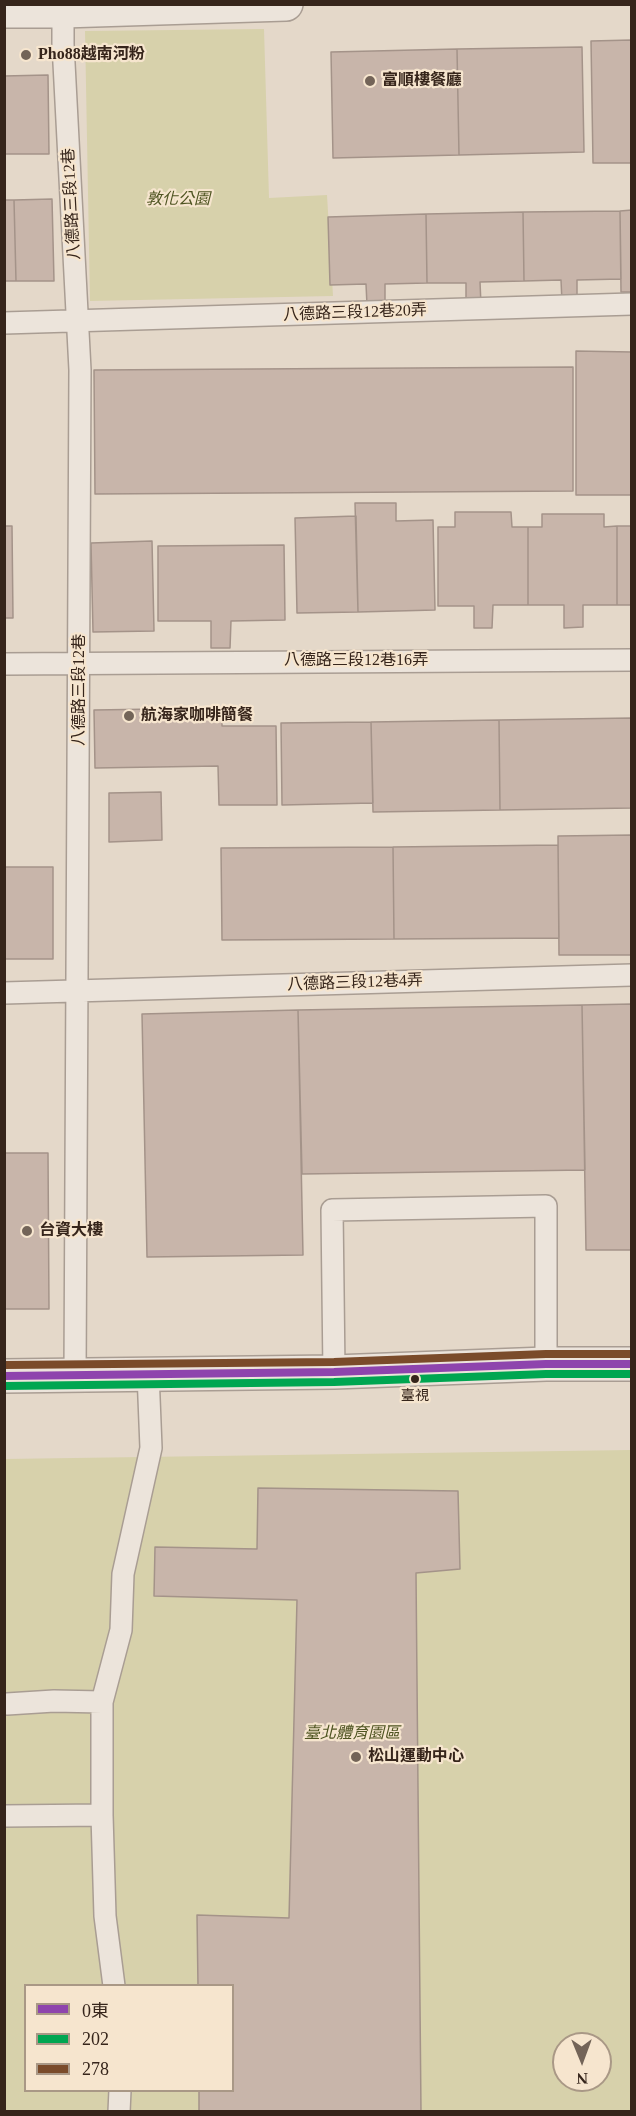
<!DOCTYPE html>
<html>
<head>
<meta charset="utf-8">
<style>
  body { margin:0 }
  #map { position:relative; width:636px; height:2116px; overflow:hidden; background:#e4d8c9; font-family:"Times New Roman","Noto Sans TC",serif }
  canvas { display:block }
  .frame { position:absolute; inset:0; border:6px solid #36251b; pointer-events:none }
  .legend { position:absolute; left:24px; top:1984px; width:210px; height:108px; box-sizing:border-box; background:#f6e5ce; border:2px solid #a99886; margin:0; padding:8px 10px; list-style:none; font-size:18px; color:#36251b }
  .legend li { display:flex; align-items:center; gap:12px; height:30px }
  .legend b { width:30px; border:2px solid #a99886 }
  .north { position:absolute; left:552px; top:2032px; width:60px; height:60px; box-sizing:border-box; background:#f6e5ce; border:2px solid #a99886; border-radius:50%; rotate:179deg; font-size:16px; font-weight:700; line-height:24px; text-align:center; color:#36251b }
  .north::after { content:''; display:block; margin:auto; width:21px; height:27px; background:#736458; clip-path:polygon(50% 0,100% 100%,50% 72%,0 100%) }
</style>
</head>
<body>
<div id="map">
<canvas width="636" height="2116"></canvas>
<div class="frame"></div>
<ul class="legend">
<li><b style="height:8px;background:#8e44ad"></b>0東</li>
<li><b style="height:8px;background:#00a651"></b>202</li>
<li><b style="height:8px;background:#7a4b2a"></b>278</li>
</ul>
<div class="north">N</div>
</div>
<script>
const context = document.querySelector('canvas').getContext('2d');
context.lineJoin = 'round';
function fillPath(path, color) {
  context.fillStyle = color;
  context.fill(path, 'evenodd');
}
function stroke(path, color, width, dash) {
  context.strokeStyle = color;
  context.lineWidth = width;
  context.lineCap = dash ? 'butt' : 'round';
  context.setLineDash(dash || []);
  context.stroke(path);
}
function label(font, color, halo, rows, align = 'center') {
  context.font = font + ' "Times New Roman","Noto Sans TC",serif';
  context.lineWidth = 4.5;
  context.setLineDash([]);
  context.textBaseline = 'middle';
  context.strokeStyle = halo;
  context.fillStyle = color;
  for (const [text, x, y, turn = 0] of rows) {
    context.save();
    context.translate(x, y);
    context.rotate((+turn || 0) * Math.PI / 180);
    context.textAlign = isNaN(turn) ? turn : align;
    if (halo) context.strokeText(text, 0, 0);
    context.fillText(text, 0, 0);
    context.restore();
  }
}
const green = new Path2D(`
  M 264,29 L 269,198 L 327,195 L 333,296 L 90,301 L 85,31 Z
  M 631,1450 L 631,2111 L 5,2111 L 4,1459 ZM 26,1986 L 232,1986 L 232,2090 L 26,2090 ZM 564,2044 L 600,2044 L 600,2080 L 564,2080 Z`);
const building = new Path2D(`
  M 632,40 L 632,163 L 593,163 L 591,41 Z
  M 582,47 L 584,152 L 459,155 L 457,49 Z
  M 457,49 L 459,155 L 333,158 L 331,52 Z
  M 48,75 L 49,154 L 4,154 L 4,76 Z
  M 52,199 L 54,281 L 16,281 L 14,200 Z
  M 4,200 L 14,200 L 16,281 L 4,281 Z
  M 632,210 L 632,292 L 621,292 L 620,211 Z
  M 620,211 L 621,279 L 577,280 L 577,302 L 562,302 L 561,280 L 524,281 L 523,212 Z
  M 523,212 L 524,281 L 480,282 L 481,305 L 466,306 L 466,283 L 427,283 L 426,214 Z
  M 426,214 L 427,283 L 385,284 L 385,305 L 367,305 L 366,284 L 330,285 L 328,217 Z
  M 576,351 L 632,352 L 632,495 L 576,495 Z
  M 573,367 L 573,491 L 95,494 L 94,370 Z
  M 355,503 L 396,503 L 396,521 L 433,520 L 435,610 L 358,612 Z
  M 455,512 L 511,512 L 512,527 L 528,527 L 528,605 L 493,605 L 492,628 L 474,628 L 474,606 L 438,606 L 438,527 L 455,527 Z
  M 542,514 L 604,514 L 604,527 L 617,526 L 617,605 L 583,605 L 583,627 L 564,628 L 564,605 L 528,605 L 528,527 L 542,527 Z
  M 356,516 L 358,612 L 297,613 L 295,518 Z
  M 4,526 L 12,526 L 13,618 L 4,618 Z
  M 617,526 L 632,526 L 632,605 L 617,605 Z
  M 152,541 L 154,631 L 93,632 L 91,543 Z
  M 284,545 L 285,620 L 231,621 L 230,648 L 211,648 L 211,621 L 158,621 L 158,546 Z
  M 222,708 L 222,726 L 276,726 L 277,805 L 219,805 L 218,766 L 95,768 L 94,710 Z
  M 632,718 L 632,808 L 500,810 L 499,720 Z
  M 499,720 L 500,810 L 373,812 L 371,722 Z
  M 371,722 L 373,803 L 282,805 L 281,723 Z
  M 161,792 L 162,840 L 109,842 L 109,793 Z
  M 632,835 L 632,955 L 559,955 L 558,836 Z
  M 558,845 L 559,938 L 394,939 L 393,847 Z
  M 393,847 L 394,939 L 222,940 L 221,848 Z
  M 4,867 L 53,867 L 53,959 L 4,959 Z
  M 632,1004 L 632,1250 L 586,1250 L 582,1005 Z
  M 582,1005 L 585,1170 L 302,1174 L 298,1010 Z
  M 298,1010 L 303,1255 L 147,1257 L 142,1014 Z
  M 4,1153 L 48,1153 L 49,1309 L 4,1309 Z
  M 258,1488 L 458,1491 L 460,1569 L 416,1573 L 421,2112 L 199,2112 L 199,2090 L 232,2090 L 232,1986 L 198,1986 L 197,1915 L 289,1918 L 297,1600 L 154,1596 L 155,1547 L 257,1549 Z`);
const service = new Path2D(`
  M 63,4 L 63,44 L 80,370 L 75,1375
  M 4,323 L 632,304
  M 4,664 L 632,660
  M 4,993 L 632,975
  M 334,1372 L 332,1210 L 546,1206 L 546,1364
  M 7,1704 L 54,1701 L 102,1702
  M 4,1816 L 102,1815
  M 114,1986 L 105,1916 L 102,1815 L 102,1702 L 121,1630 L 123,1574 L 151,1448 L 148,1373
  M 119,2112 L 120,2090`);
const minor = new Path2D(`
  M 4,11 L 63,11 L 286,4`);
const tertiary = new Path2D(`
  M 4,1376 L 334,1372 L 546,1364 L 632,1364`);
const bus1 = new Path2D(`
  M 4,1376 L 334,1372 L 546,1364 L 632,1364`);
const bus2 = new Path2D(`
  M 4,1386 L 334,1382 L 546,1374 L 632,1374`);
const bus3 = new Path2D(`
  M 4,1365 L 334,1362 L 546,1354 L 632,1354`);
const markers = [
  [26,55,6,"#736458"],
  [370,81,6,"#736458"],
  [129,716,6,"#736458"],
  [27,1231,6,"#736458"],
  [415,1379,5,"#36251b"],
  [356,1757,6,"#736458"]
];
const busNames = [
  ["臺視",415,1396]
];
const poiNames = [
  ["Pho88越南河粉",38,55],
  ["富順樓餐廳",382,81],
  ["航海家咖啡簡餐",141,716],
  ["台資大樓",39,1231],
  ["松山運動中心",368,1757]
];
const parkNames = [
  ["敦化公園",178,200],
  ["臺北體育園區",352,1734]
];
const streetNames = [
  ["八德路三段12巷",72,204,-93],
  ["八德路三段12巷20弄",355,313,-2],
  ["八德路三段12巷16弄",356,661],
  ["八德路三段12巷",80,690,-90],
  ["八德路三段12巷4弄",355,983,-2]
];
fillPath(green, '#d7d1ab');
fillPath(building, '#c8b5aa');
stroke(building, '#a49389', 1.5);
stroke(service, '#a99d93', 24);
stroke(minor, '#a99d93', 36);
stroke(tertiary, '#a99d93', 36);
stroke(service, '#ece4db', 21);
stroke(minor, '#ece4db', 33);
stroke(tertiary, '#ece4db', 33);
stroke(bus1, '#8e44ad', 8);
stroke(bus2, '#00a651', 8);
stroke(bus3, '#7a4b2a', 8);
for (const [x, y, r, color] of markers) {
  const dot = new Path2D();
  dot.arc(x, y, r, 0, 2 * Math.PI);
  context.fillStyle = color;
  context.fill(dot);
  stroke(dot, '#f6e5ce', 2);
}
label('14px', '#36251b', '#f6e5ce', busNames);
label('bold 16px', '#36251b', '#f6e5ce', poiNames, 'left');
label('italic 16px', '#4e5421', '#f6e5ce', parkNames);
label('16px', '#36251b', '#f6e5ce', streetNames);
</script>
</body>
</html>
